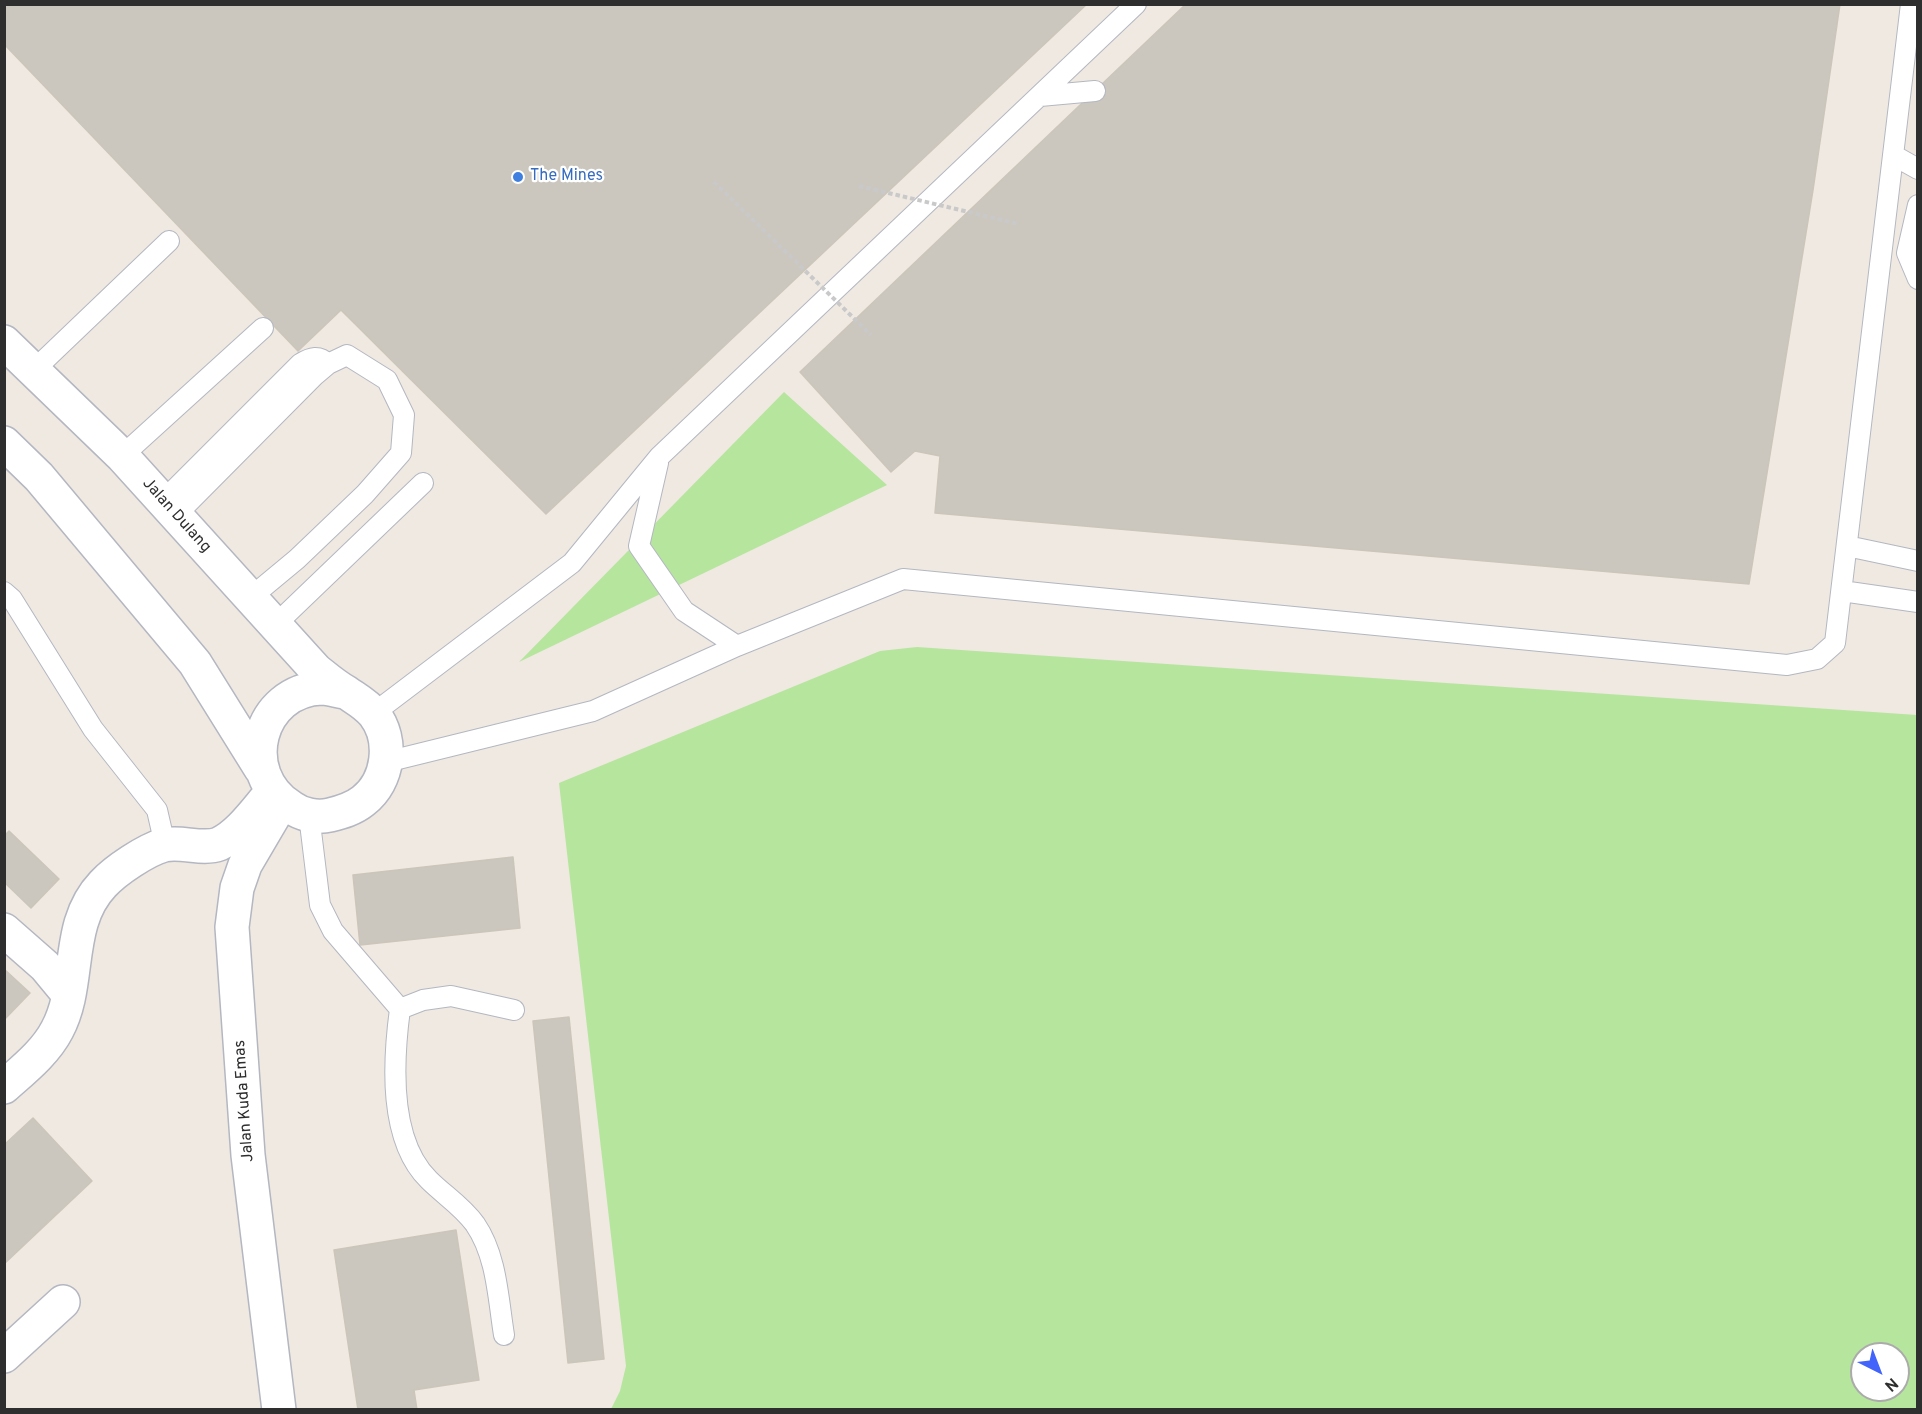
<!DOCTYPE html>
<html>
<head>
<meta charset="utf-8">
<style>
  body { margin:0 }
  #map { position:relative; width:1922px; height:1414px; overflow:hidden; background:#efe9e1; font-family:Overpass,sans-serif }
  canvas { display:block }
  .frame { position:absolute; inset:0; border:6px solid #2e2e2e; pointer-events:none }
  .north { position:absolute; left:1850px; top:1342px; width:60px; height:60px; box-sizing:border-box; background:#fff; border:2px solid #ababab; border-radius:50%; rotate:138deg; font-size:16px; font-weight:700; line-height:24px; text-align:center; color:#2e2e2e }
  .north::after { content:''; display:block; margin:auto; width:21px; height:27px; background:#4264fb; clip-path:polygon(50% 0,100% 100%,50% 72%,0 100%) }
</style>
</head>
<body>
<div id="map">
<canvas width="1922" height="1414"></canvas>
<div class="frame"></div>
<div class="north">N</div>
</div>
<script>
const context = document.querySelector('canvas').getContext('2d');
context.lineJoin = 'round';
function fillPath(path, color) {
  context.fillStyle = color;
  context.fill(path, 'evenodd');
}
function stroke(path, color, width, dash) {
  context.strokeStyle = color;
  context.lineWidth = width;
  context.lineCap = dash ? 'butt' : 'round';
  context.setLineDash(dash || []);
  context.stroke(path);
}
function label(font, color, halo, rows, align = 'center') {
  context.font = font + ' Overpass,sans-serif';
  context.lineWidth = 4.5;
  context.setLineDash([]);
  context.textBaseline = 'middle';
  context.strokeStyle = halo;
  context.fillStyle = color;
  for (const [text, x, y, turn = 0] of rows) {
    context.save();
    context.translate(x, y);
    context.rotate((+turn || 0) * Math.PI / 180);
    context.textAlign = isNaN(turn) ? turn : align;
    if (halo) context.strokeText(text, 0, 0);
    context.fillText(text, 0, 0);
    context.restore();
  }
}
const green = new Path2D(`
  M 784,392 L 887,485 L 519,662 Z
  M 917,647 L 1917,715 L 1917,1409 L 611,1409 L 620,1391 L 626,1366 L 559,783 L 880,651 ZM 1862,1354 L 1898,1354 L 1898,1390 L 1862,1390 Z`);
const building = new Path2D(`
  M 4,4 L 1087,4 L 546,514 L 341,310 L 298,351 L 4,44 Z
  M 1186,4 L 1840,4 L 1813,190 L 1749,584 L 935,513 L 940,456 L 915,451 L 891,472 L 800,372 Z
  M 9,831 L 59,879 L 31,908 L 4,882 L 4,836 Z
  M 513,857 L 520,928 L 360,945 L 353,875 Z
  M 4,969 L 30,993 L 4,1020 Z
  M 569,1017 L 604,1359 L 568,1363 L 533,1021 Z
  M 33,1118 L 92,1181 L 4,1264 L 4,1145 Z
  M 456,1230 L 479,1380 L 414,1390 L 417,1410 L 358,1410 L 334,1250 Z`);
const service = new Path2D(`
  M 1040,96 L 1095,91
  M 1893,155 L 1918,169
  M 1918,205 L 1907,253 L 1918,279
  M 33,371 L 169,241
  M 122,456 L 263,328
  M 658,463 L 639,546 L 684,611 L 737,646
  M 163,501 L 300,364 C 311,357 319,355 328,364
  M 175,516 L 315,375 L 328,364 L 347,355 L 387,380 L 404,415 L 401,453 L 365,494 L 297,559 L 250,598
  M 1847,546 L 1918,561
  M 1842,591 L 1918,602
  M 4,592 L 12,599 L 93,729 L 157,810 L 165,845
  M 274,626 L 423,483
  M 374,713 L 572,563 L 659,457 L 1136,4
  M 386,762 L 593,711 L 737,646 L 903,579 L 1787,665 L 1817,659 L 1835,643 L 1911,4
  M 309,815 L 320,905 L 333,931 L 400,1009
  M 504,1335 C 498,1298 497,1256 475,1224 C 462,1206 444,1195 429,1180 C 388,1140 393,1061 400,1009 L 423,1000 L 451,996 L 514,1010`);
const minor = new Path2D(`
  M 4,342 L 122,456 L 316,670 C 326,678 335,686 346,692 C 356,699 366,704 374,714 C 394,740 389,781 363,801 C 353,809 342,812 330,815 C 317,818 302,815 291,807 C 237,773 258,690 322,688 C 329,688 337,691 344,692
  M 4,443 L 39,477 L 195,663 L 261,769
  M 4,930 L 45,966 L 69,995
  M 4,1087 C 23,1070 45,1053 57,1030 C 82,984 64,925 103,884 C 116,870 146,850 164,845 C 181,841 203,850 219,844 C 240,834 256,810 271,793
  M 4,1356 L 63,1302
  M 279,1410 L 248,1155 L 232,927 L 237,888 L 245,865 L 282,802`);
const pathBridge = new Path2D(`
  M 714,182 L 871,335
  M 859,186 L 1019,224`);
const markers = [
  [518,177,6,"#3f7fe0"]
];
const shopNames = [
  ["The Mines",530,177]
];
const streetNames = [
  ["Jalan Dulang",176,516,48],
  ["Jalan Kuda Emas",245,1101,-94]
];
fillPath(green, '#b6e59e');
fillPath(building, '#cbc7bf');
stroke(building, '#cbc5ba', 1.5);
stroke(service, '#b4b7c1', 22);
stroke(minor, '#b4b7c1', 36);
stroke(service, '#fff', 20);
stroke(minor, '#fff', 33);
stroke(pathBridge, '#c9c9c9', 4, [4.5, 3]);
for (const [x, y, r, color] of markers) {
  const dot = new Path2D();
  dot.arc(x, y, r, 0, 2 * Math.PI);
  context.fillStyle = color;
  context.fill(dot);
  stroke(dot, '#fff', 2);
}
label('16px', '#366cbe', '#fff', shopNames, 'left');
label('16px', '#2e2e2e', '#fff', streetNames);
</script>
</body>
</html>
